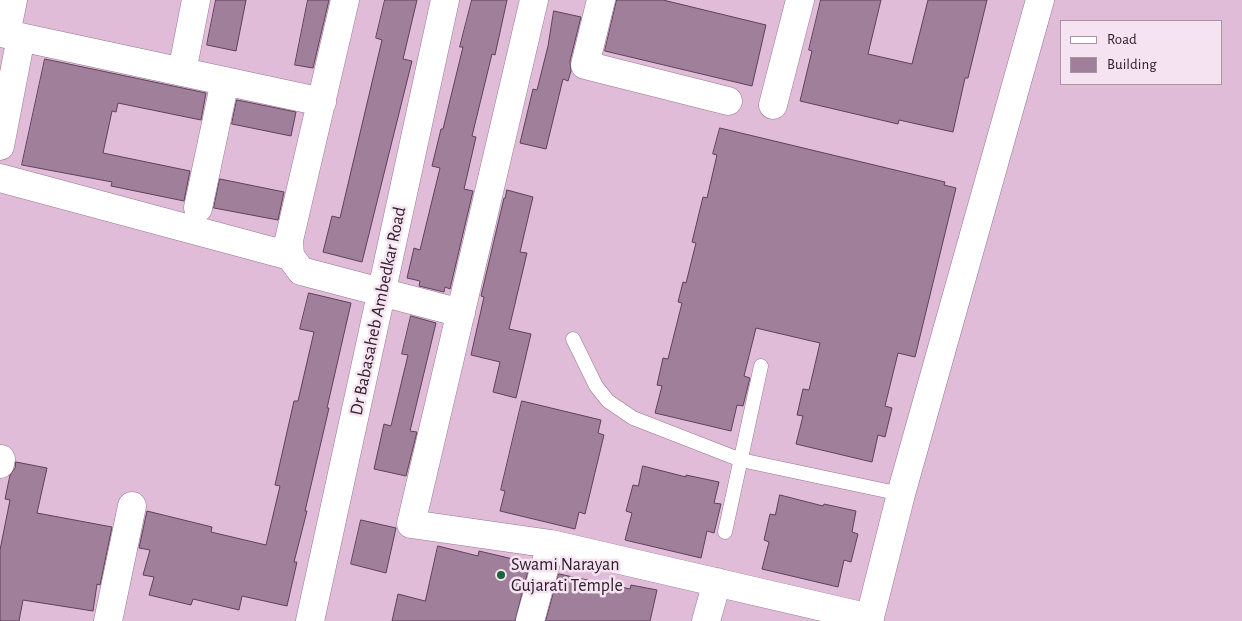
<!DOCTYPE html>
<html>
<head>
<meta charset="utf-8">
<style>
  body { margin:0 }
  #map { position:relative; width:1242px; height:621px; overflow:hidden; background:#e0bcd9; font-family:"Alegreya Sans",sans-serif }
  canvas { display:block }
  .legend { position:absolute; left:1060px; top:20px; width:162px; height:65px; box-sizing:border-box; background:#f6e3f2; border:1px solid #a695a3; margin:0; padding:6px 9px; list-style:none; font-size:15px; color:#2e212c }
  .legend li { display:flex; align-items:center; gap:10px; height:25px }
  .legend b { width:25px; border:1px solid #a695a3 }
</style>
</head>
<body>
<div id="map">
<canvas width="1242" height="621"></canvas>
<ul class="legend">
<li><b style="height:6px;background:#fff"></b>Road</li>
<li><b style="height:14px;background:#a07f9b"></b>Building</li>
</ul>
</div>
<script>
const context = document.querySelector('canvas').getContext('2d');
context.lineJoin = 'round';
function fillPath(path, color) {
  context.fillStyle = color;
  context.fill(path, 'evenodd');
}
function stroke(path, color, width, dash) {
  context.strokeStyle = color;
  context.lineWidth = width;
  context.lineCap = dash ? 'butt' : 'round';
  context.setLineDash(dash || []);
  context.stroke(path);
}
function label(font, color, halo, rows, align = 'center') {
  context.font = font + ' "Alegreya Sans",sans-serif';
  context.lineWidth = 5;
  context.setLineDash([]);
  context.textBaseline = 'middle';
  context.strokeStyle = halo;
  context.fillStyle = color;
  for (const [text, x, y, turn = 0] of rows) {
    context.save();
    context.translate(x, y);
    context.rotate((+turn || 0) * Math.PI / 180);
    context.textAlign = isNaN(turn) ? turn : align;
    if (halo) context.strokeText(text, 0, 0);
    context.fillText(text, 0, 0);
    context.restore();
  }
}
const building = new Path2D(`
  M 216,0 L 246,0 L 236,51 L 207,45 Z
  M 308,0 L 329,0 L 313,68 L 295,65 Z
  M 385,0 L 417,0 L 403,59 L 412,61 L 362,262 L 323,252 L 332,216 L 340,218 L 382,40 L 376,38 Z
  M 472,0 L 507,0 L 495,55 L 492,54 L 472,136 L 476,137 L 464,189 L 473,191 L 450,289 L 445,287 L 444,292 L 419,286 L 420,281 L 407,278 L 414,248 L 420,250 L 440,168 L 432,166 L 441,129 L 443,129 L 463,47 L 460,47 Z
  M 617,0 L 663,0 L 766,25 L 752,86 L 605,51 Z
  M 821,0 L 881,0 L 868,54 L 912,64 L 928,0 L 987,0 L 968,78 L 965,78 L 953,132 L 899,120 L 898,124 L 800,101 L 812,51 L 809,50 Z
  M 554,11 L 581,17 L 570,61 L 571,71 L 568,81 L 563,79 L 546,149 L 520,143 L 533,89 L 537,90 L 548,46 Z
  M 45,59 L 206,93 L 201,120 L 118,103 L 116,112 L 112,111 L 103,153 L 190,171 L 184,201 L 111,186 L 112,182 L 22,165 Z
  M 237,100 L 296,112 L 291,136 L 232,124 Z
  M 720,128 L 945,182 L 944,185 L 956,188 L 915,357 L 898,353 L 885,406 L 892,408 L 885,437 L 878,435 L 872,462 L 796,444 L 803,416 L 797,415 L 803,389 L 809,390 L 820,343 L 756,328 L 744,376 L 750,378 L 743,406 L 737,405 L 731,431 L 655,413 L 662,386 L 657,385 L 663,358 L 668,359 L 682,303 L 678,302 L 683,282 L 686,283 L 696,243 L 692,242 L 703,197 L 707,198 L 717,155 L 713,154 Z
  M 220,179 L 284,192 L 278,220 L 214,208 Z
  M 507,190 L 533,197 L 520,252 L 527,253 L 509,329 L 531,334 L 516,398 L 493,392 L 500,362 L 471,355 L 484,297 L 481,296 L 504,198 L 505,198 Z
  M 309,293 L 351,303 L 327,408 L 329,408 L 305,511 L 307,511 L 294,562 L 297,562 L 287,606 L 242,596 L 239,610 L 193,599 L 191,605 L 149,595 L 154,577 L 143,575 L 150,550 L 139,548 L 147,511 L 212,527 L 211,532 L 266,545 L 280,486 L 275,485 L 294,401 L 298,401 L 314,332 L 300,329 Z
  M 411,316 L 436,323 L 410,431 L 417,432 L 406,476 L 374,469 L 384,424 L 391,426 L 408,355 L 402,354 Z
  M 522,401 L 601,420 L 598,433 L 604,435 L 585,514 L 579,512 L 575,529 L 500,511 L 505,491 L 501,490 Z
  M 16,462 L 47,468 L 37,513 L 112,527 L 100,585 L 97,584 L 93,611 L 23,600 L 19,621 L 0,621 L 0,550 L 10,500 L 5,499 L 10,475 L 15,468 Z
  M 643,466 L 686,477 L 686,475 L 719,482 L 714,503 L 721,504 L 714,533 L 707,531 L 701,558 L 625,540 L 632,513 L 626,511 L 633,485 L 638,486 Z
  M 780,495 L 823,506 L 824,504 L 856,511 L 852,532 L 858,534 L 851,562 L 844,560 L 838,587 L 762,569 L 769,542 L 764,540 L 770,514 L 775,515 Z
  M 361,520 L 396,528 L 386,573 L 351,564 Z
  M 438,546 L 478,556 L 479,551 L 530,563 L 515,621 L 392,621 L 398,594 L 425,601 Z
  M 559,574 L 630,589 L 631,585 L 657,590 L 650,621 L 546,621 Z`);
const service = new Path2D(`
  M 573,339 L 596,386 L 608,401 L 633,418 L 741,460 L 901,494
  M 725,532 L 761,366`);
const minor = new Path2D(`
  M 13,0 L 6,34 L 322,102
  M 345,0 L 289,240 L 290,256 L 301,271 L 461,313
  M 534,0 L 411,524 L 551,544 L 870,618
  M 601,0 L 585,65 L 728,101
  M 182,72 L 196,0
  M 773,105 L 800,0
  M 0,146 L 21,37
  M 0,178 L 290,256
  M 198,208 L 225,81
  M 0,464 L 1,459
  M 108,621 L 132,506
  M 310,621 L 445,0
  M 530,621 L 551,544
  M 706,621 L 717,582
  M 869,621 L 901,494 L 1040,0`);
const markers = [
  [501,575,5,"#176737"]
];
const streetNames = [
  ["Dr Babasaheb Ambedkar Road",378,311,-78]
];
const poiNames = [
  ["Swami Narayan",511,565],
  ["Gujarati Temple",511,586]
];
fillPath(building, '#a07f9b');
stroke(building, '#5e4059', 1);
stroke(service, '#967590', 15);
stroke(minor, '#967590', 29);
stroke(service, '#fff', 14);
stroke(minor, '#fff', 28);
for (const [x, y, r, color] of markers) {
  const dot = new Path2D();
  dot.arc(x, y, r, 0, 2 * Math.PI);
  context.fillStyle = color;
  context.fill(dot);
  stroke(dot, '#f6e3f2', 2);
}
label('18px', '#2e212c', '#f6e3f2', streetNames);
label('18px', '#2e212c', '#f6e3f2', poiNames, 'left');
</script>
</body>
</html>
